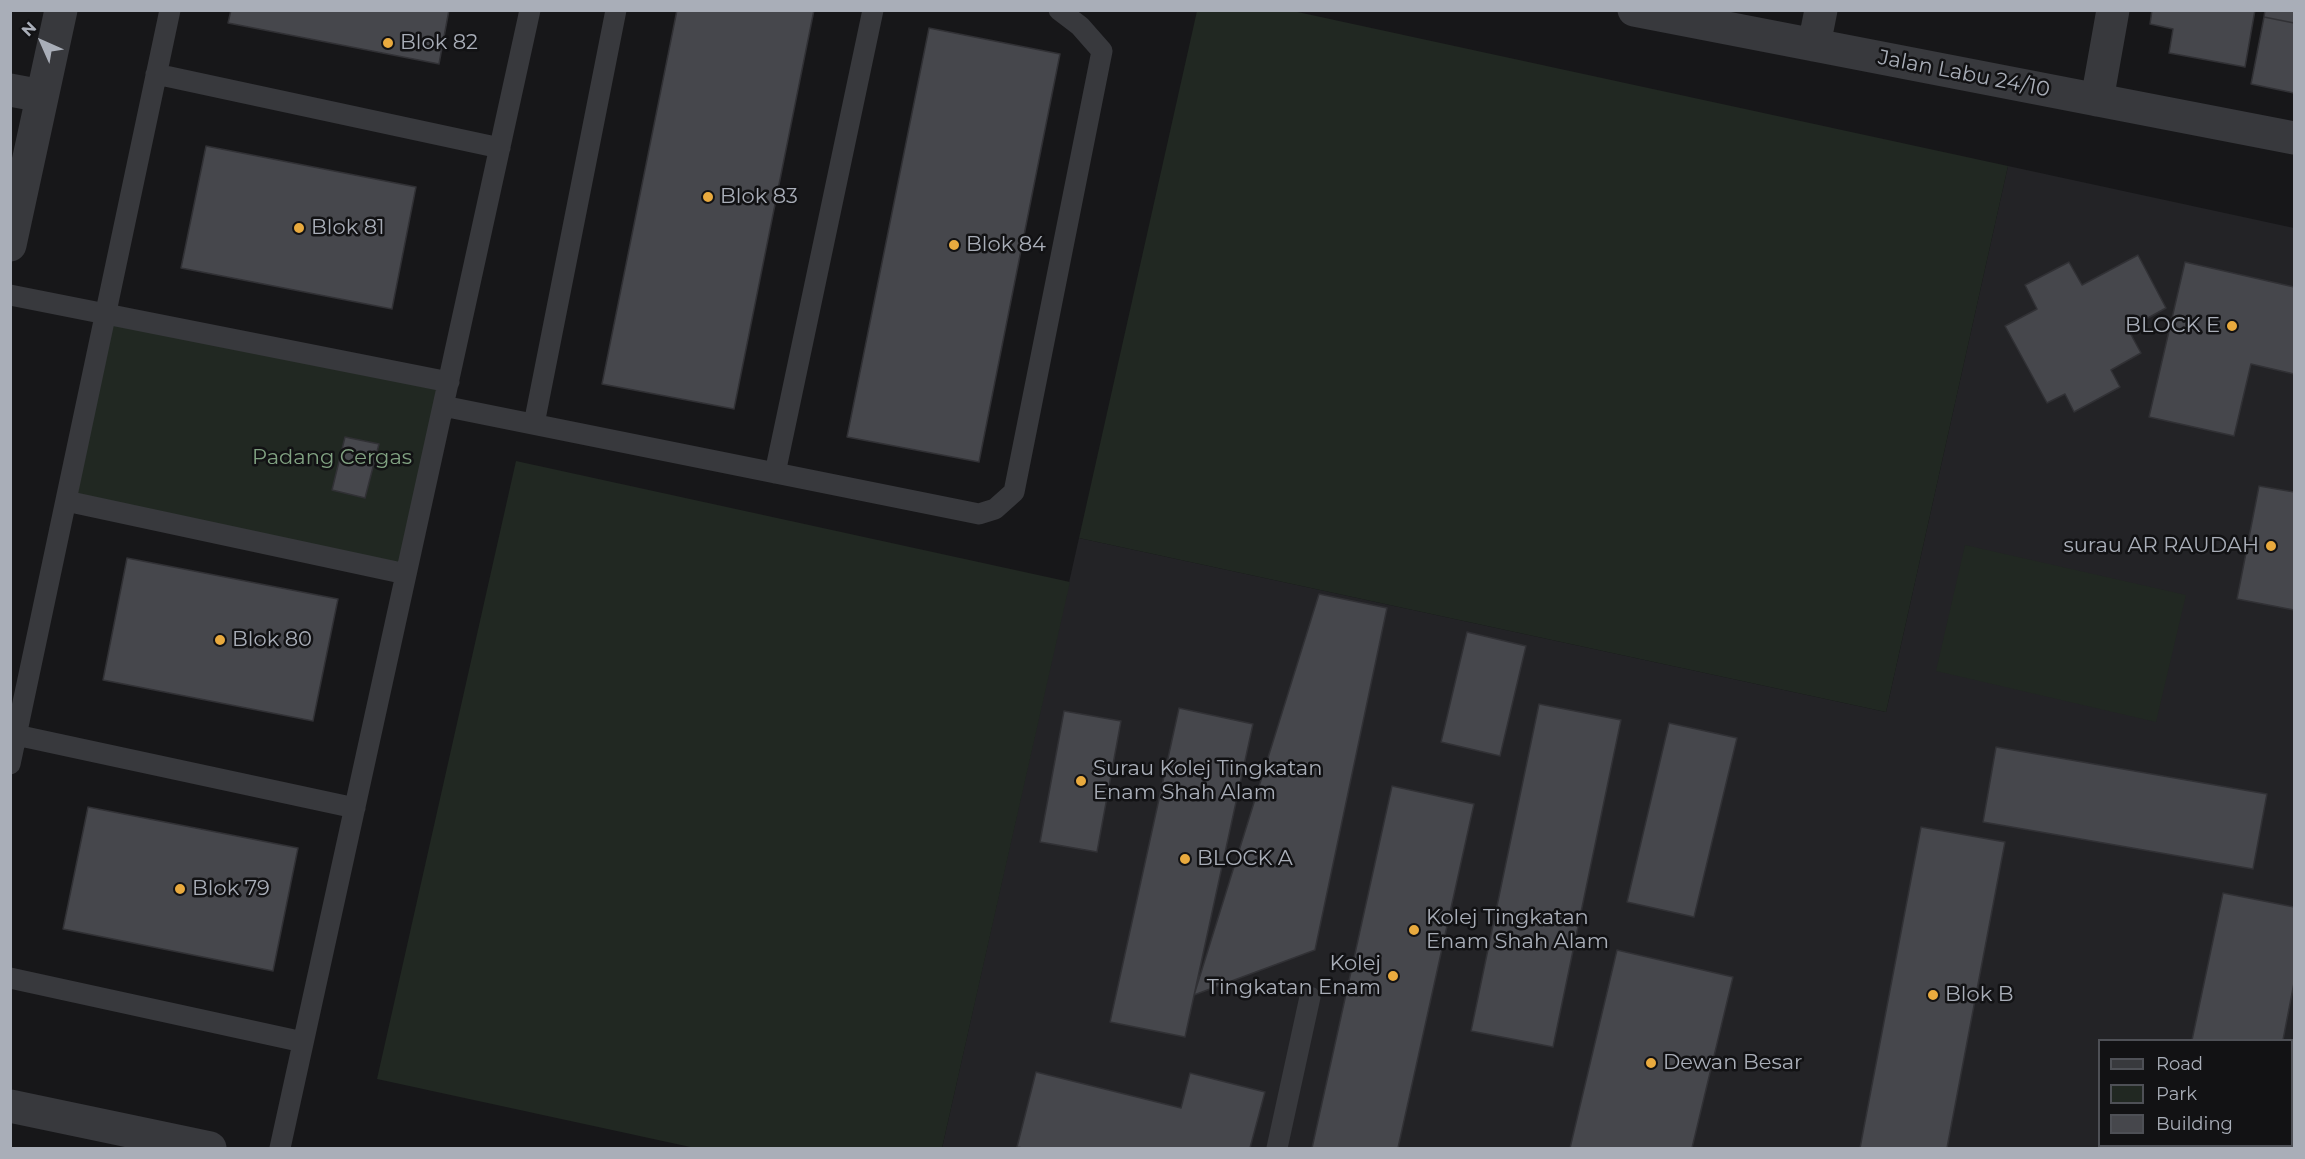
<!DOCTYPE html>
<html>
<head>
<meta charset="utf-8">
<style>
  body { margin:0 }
  #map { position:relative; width:2305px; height:1159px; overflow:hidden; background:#171719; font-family:Montserrat,sans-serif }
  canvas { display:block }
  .frame { position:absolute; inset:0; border:12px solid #a9aeb8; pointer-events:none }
  .legend { position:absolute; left:2098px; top:1039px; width:195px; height:108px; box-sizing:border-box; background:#121214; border:2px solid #4e5056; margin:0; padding:8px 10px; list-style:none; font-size:18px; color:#a9aeb8 }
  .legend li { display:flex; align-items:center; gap:12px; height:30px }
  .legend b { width:30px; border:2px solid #4e5056 }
  .north { position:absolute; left:12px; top:12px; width:60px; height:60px; -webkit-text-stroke:4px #121214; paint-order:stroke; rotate:315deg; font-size:16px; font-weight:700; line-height:24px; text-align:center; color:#a9aeb8 }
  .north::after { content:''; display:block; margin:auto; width:21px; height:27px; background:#a9aeb8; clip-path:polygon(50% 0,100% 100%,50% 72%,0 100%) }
</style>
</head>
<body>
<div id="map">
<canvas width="2305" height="1159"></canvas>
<div class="frame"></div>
<ul class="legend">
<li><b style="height:8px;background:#38393d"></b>Road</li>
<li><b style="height:16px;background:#212822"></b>Park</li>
<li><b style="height:16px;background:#46474c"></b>Building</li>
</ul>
<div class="north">N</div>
</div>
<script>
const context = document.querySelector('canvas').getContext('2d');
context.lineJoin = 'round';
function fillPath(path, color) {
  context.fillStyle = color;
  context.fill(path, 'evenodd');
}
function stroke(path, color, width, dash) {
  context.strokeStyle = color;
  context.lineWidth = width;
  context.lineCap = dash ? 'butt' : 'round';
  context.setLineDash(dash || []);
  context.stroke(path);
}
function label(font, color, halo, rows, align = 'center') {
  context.font = font + ' Montserrat,sans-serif';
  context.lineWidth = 5;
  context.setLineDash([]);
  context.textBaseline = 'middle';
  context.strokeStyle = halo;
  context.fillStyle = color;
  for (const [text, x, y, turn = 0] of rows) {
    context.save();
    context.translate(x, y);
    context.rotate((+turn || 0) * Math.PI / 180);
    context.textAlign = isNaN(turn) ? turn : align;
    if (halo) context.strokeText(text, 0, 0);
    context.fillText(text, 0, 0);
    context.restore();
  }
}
const built = new Path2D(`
  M 2008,166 L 2294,228 L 2294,1148 L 942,1148 L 1079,538 L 1886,712 ZM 2100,1040 L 2292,1040 L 2292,1146 L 2100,1146 Z`);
const green = new Path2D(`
  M 1197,11 L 1293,11 L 2008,166 L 1886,712 L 1079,538 Z
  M 106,314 L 449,382 L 406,574 L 66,501 Z
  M 516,461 L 1070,582 L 942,1148 L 695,1148 L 377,1079 Z
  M 1965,545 L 2186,595 L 2156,722 L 1936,671 Z`);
const building = new Path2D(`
  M 231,10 L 449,10 L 439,64 L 228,23 Z
  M 677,10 L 814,10 L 734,409 L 602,384 Z
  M 2152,10 L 2255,10 L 2245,67 L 2169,53 L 2173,29 L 2150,24 Z
  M 2265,10 L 2294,10 L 2294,23 L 2264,17 Z
  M 2264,17 L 2294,23 L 2294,93 L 2251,84 Z
  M 929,28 L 1060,54 L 979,462 L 847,437 Z
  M 206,146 L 416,187 L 392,309 L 181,268 Z
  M 2138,255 L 2166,308 L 2128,329 L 2141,353 L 2111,370 L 2120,387 L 2074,412 L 2065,394 L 2047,403 L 2005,326 L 2037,309 L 2025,285 L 2069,262 L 2082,285 Z
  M 2185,262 L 2294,287 L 2294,374 L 2251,364 L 2234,436 L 2149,417 Z
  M 345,437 L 379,444 L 365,498 L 332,490 Z
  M 2259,486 L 2294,492 L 2294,610 L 2237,599 Z
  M 127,558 L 338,599 L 313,721 L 103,680 Z
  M 1319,594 L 1387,608 L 1315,950 L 1194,995 Z
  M 1467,632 L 1526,646 L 1500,756 L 1441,742 Z
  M 1539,704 L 1621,720 L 1553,1047 L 1471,1031 Z
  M 1179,708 L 1253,724 L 1185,1037 L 1110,1022 Z
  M 1064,711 L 1121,721 L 1097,852 L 1040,842 Z
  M 1669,723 L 1737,738 L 1694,917 L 1627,902 Z
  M 1996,747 L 2267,794 L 2253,869 L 1983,822 Z
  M 1392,786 L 1474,804 L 1398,1148 L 1312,1148 Z
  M 88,807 L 298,848 L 273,971 L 63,929 Z
  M 1921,827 L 2005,842 L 1947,1148 L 1860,1148 Z
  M 2223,893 L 2294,907 L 2294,983 L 2283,1040 L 2192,1040 Z
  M 1617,950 L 1733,977 L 1692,1148 L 1570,1148 Z
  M 1036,1072 L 1181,1108 L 1190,1073 L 1265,1092 L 1250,1148 L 1023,1148 L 1017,1147 Z
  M 2292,1084 L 2294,1084 L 2294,1148 L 2169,1148 L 2169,1146 L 2292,1146 Z`);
const service = new Path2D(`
  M 156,74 L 500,148
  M 10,295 L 449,382
  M 443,406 L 979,514 L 995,509 L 1014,492 L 1102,51 L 1080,26 L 1059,10
  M 534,424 L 616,10
  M 775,473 L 873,10
  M 66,501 L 406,574
  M 16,735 L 355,808
  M 10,764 L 170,10
  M 10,978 L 303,1042
  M 280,1148 L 530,10
  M 1277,1148 L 1310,997`);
const minor = new Path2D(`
  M 1634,10 L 2294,138
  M 1814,45 L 1821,10
  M 10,90 L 42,96
  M 2097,100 L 2113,10
  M 10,245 L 61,10`);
const tertiary = new Path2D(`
  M 10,1106 L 210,1148`);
const markers = [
  [388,43,6,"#e9aa3e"],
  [708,197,6,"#e9aa3e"],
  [299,228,6,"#e9aa3e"],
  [954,245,6,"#e9aa3e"],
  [2232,326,6,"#e9aa3e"],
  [2271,546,6,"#e9aa3e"],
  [220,640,6,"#e9aa3e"],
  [1081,781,6,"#e9aa3e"],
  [1185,859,6,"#e9aa3e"],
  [180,889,6,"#e9aa3e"],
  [1414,930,6,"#e9aa3e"],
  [1393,976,6,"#e9aa3e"],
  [1933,995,6,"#e9aa3e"],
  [1651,1063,6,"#e9aa3e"]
];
const poiNames = [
  ["Blok 82",400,43],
  ["Blok 83",720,197],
  ["Blok 81",311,228],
  ["Blok 84",966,245],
  ["BLOCK E",2220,326,"right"],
  ["surau AR RAUDAH",2259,546,"right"],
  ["Blok 80",232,640],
  ["Surau Kolej Tingkatan",1093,769],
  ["Enam Shah Alam",1093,793],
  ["BLOCK A",1197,859],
  ["Blok 79",192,889],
  ["Kolej Tingkatan",1426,918],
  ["Enam Shah Alam",1426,942],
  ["Kolej",1381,964,"right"],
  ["Tingkatan Enam",1381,988,"right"],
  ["Blok B",1945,995],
  ["Dewan Besar",1663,1063]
];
const streetNames = [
  ["Jalan Labu 24/10",1964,74,11]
];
const parkNames = [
  ["Padang Cergas",332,458]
];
fillPath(built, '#232326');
fillPath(green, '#212822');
fillPath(building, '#46474c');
stroke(building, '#313135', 1.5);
stroke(service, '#38393d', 21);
stroke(minor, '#38393d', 33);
stroke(tertiary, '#38393d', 33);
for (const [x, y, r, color] of markers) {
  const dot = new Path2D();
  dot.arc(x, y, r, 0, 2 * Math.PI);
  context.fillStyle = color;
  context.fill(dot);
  stroke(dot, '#121214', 2);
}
label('21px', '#a9aeb8', '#121214', poiNames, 'left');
label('21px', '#a9aeb8', '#121214', streetNames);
label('21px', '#81a282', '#121214', parkNames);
</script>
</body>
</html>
